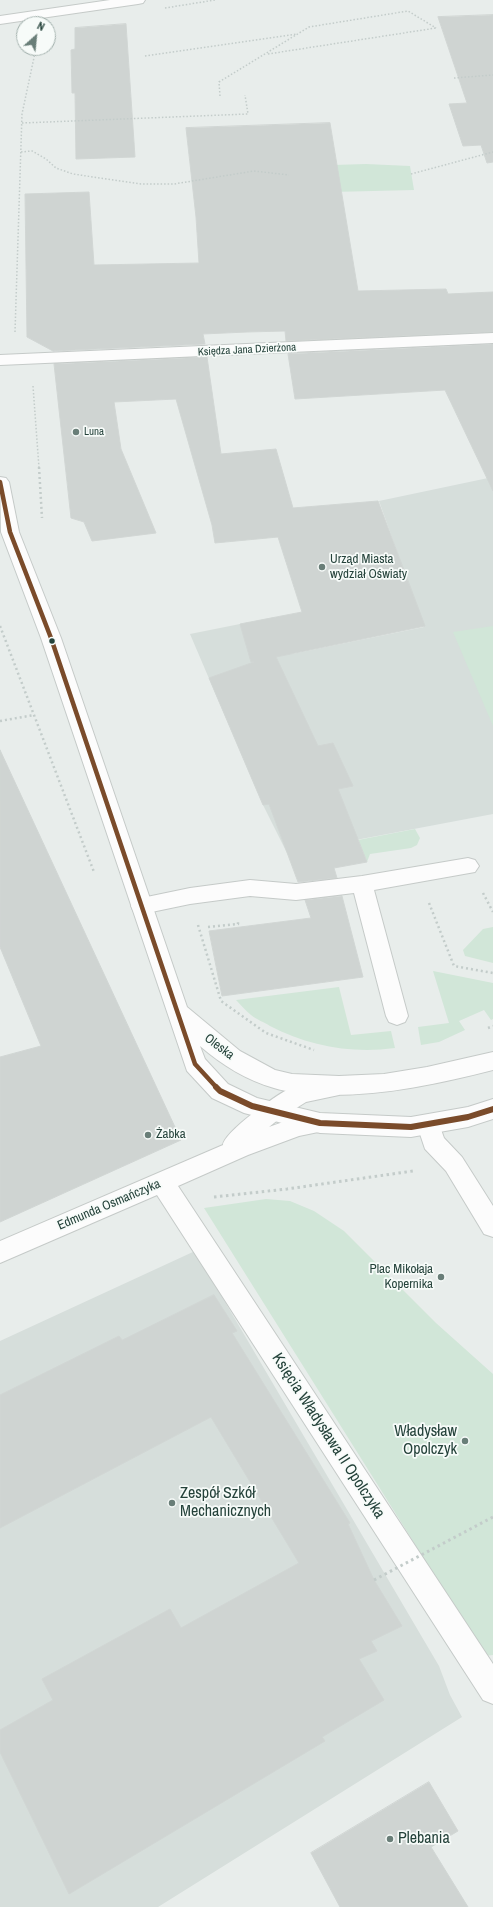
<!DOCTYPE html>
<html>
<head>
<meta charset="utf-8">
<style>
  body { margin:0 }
  #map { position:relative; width:493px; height:1907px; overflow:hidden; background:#e8edeb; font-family:"Archivo Narrow",sans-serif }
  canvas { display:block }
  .north { position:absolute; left:16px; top:16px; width:40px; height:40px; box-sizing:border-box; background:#f7fbf9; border:1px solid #a3b1ad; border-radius:50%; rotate:27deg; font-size:11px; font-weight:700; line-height:16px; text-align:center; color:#24423a }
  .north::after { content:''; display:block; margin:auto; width:14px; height:18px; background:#697e78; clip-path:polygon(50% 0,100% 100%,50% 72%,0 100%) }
</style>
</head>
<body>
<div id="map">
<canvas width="493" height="1907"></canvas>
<div class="north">N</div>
</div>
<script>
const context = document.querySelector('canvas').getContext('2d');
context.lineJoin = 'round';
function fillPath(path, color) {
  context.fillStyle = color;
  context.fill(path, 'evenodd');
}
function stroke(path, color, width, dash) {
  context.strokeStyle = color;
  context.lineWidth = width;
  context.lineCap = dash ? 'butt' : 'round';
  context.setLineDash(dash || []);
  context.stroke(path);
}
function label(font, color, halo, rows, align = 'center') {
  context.font = font + ' "Archivo Narrow",sans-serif';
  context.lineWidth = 3.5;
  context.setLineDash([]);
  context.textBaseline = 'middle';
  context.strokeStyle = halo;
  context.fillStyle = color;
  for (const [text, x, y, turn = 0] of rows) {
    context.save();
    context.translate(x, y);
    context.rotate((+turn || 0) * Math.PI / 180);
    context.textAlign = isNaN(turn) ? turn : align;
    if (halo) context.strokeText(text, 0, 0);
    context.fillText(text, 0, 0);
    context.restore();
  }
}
const built = new Path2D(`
  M 493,477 L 493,814 L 287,853 L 263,805 L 190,634 L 275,617 L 292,654 L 424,627 L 379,501 Z
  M 195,1251 L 439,1666 L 450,1695 L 462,1717 L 158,1907 L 0,1907 L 0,1341 Z`);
const green = new Path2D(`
  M 366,164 L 410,166 L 414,190 L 291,193 L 333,165 Z
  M 493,626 L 493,726 L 453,632 Z
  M 415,829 L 420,838 L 417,845 L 411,848 L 370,854 L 367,862 L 358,840 Z
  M 493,927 L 493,963 L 465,956 L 463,950 L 483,929 Z
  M 433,971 L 493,983 L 493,1019 L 491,1020 L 484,1010 L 459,1021 L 465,1030 L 439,1042 L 421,1045 L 418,1027 L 449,1023 Z
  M 339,987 L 351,1035 L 391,1031 L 395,1048 C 352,1054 308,1046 270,1026 C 264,1022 257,1020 251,1015 C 246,1011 241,1005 236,1000 Z
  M 266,1199 L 290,1201 L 314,1211 L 344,1231 L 436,1323 L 493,1374 L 493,1655 L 485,1656 L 204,1208 Z`);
const building = new Path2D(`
  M 493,15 L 493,162 L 487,163 L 481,145 L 463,146 L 449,104 L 467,103 L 438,17 Z
  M 126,24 L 135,157 L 76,159 L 75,93 L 72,93 L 71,50 L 75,49 L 75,28 Z
  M 330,123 L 358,291 L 446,289 L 448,294 L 493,292 L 493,332 L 286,341 L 285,331 L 247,332 L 203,334 L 205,344 L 53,351 L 27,337 L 25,194 L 89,192 L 94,265 L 199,263 L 196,217 L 186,128 Z
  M 493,344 L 493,491 L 445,390 L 295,399 L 288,354 Z
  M 207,357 L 221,454 L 276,449 L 293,508 L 378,501 L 425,626 L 276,657 L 318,746 L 333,743 L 353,786 L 338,789 L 367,862 L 334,868 L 337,878 L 298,882 L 269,804 L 263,805 L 209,678 L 254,662 L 251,662 L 240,624 L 302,612 L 278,537 L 215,543 L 212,525 L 176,399 L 114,402 L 121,449 L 156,533 L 92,541 L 84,522 L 71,518 L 54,364 Z
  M 0,750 L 181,1140 L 0,1222 L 0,1057 L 41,1046 L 0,947 Z
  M 342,896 L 363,977 L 222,996 L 209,931 L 311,918 L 305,900 Z
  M 214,1295 L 237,1331 L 232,1333 L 350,1523 L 348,1524 L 374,1580 L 402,1626 L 371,1641 L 377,1651 L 359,1659 L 384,1700 L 322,1737 L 325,1741 L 69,1894 L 0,1752 L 0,1730 L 53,1700 L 42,1679 L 170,1609 L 181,1628 L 299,1563 L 211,1417 L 0,1528 L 0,1395 L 119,1336 L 122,1340 Z
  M 429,1782 L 458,1831 L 431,1847 L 468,1907 L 340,1907 L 311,1853 Z`);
const pathFar2 = new Path2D(`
  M 165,8 L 215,0
  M 268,54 L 436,28
  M 145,56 L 297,34
  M 454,78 L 493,75
  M 220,96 L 219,82 L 309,27 L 408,11 L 436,28
  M 22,123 L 248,114 L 245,95
  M 21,152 L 32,151 L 46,159 L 56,168 L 73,174 L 141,184 L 174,184 L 254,171 L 289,175
  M 411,174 L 493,152
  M 15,332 L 22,114 L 36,48
  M 33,386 L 39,468`);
const pathFar1 = new Path2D(`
  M 39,467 L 42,518
  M 0,626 L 94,872
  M 0,721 L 34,715
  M 483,893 L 493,912
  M 429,903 L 454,966 L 493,973
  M 198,925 L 221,1001 L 266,1033 L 314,1050
  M 208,927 L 238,924 L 238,921
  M 488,1028 L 493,1026`);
const path = new Path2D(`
  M 214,1197 L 287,1189 L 413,1171`);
const pedestrian = new Path2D(`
  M 429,1115 L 437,1118 L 444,1138 L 462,1157 L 493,1206 L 493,1237 L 484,1234 L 446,1171 L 425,1149 L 417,1125 L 421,1118 Z`);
const minor = new Path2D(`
  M 110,0 L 145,0 L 143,3 L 138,4 L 0,24 L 0,16 Z
  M 493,333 L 493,343 L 0,365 L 0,355 Z
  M 468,858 L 475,860 L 479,866 L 475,872 L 374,890 L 408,1016 L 405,1022 L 397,1025 L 389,1022 L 386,1016 L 354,893 L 296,900 L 250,896 L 190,904 L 142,914 L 134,912 L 131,906 L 134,900 L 142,898 L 190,888 L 250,880 L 296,884 L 362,876 Z
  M 331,1079 L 339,1081 L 343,1088 L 339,1095 L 306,1102 L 279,1119 L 269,1127 C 287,1121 309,1110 328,1116 L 332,1123 L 328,1130 L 299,1136 L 248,1155 L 178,1186 L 493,1664 L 493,1704 L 483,1700 L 157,1195 L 0,1263 L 0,1241 L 223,1145 C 225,1131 278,1094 292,1087 C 304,1082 318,1081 331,1079 Z`);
const tertiary = new Path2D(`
  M 0,477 L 6,478 L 9,482 L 19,532 L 61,638 L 187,1007 L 240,1051 L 275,1070 L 292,1074 L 339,1076 L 384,1074 L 427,1067 L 493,1052 L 493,1070 C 438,1084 383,1096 325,1095 C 308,1094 290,1093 274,1088 C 246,1080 222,1065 200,1046 L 205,1059 L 228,1084 L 257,1098 L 320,1113 L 411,1117 L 468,1107 L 493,1099 L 493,1119 L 468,1127 L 411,1137 L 320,1133 L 244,1113 L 212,1098 L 187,1071 L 41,638 L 1,532 Z`);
const pathBridge = new Path2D(`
  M 374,1580 L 493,1517`);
const bus1Far1 = new Path2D(`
  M 0,482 L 10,532 L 51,638 L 195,1064 L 217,1088`);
const bus1 = new Path2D(`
  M 216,1087 L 220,1091 L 252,1106 L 320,1123 L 411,1127 L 468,1117 L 493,1109`);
const markers = [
  [76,432,4,"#697e78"],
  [322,567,4,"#697e78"],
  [52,641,3.5,"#24423a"],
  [148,1135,4,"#697e78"],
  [441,1277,4,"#697e78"],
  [465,1441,4,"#697e78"],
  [172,1503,4,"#697e78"],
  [390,1839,4,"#697e78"]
];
const farStreetnames = [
  ["Księdza Jana Dzierżona",247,350,-3]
];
const farPoinames = [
  ["Luna",84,432]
];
const poiNames = [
  ["Urząd Miasta",330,560],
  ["wydział Oświaty",330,575],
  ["Żabka",156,1135],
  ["Plac Mikołaja",433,1270,"right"],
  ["Kopernika",433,1285,"right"]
];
const streetNames = [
  ["Oleska",219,1047,37],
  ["Edmunda Osmańczyka",109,1205,-23]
];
const nearPoinames = [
  ["Władysław",457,1432,"right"],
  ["Opolczyk",457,1450,"right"],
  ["Zespół Szkół",180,1494],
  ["Mechanicznych",180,1512],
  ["Plebania",398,1839]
];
const nearStreetnames = [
  ["Księcia Władysława II Opolczyka",328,1436,57]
];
fillPath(built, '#d6dedb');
fillPath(green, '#d1e6d8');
fillPath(building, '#cfd4d2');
stroke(building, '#d1d6d4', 1);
stroke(pedestrian, '#c5cac8', 2);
stroke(minor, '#c5cac8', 2);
stroke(tertiary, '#c5cac8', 2);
stroke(pathFar2, '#c3ccca', 1.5, [1.5, 2]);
stroke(pathFar1, '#c3ccca', 2.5, [2, 3]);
stroke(path, '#c3ccca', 3, [2.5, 3.5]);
fillPath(pedestrian, '#fcfcfc');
fillPath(minor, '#fcfcfc');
fillPath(tertiary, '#fcfcfc');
stroke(pathBridge, '#c3ccca', 3, [2.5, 3.5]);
stroke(bus1Far1, '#7a4b2a', 4.5);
stroke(bus1, '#7a4b2a', 6);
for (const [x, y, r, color] of markers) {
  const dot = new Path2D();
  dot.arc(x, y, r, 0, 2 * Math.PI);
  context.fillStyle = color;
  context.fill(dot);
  stroke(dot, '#f7fbf9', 1.5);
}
label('11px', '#24423a', '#f7fbf9', farStreetnames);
label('11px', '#24423a', '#f7fbf9', farPoinames, 'left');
label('13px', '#24423a', '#f7fbf9', poiNames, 'left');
label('13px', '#24423a', '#f7fbf9', streetNames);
label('16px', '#24423a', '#f7fbf9', nearPoinames, 'left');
label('16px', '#24423a', '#f7fbf9', nearStreetnames);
</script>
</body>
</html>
